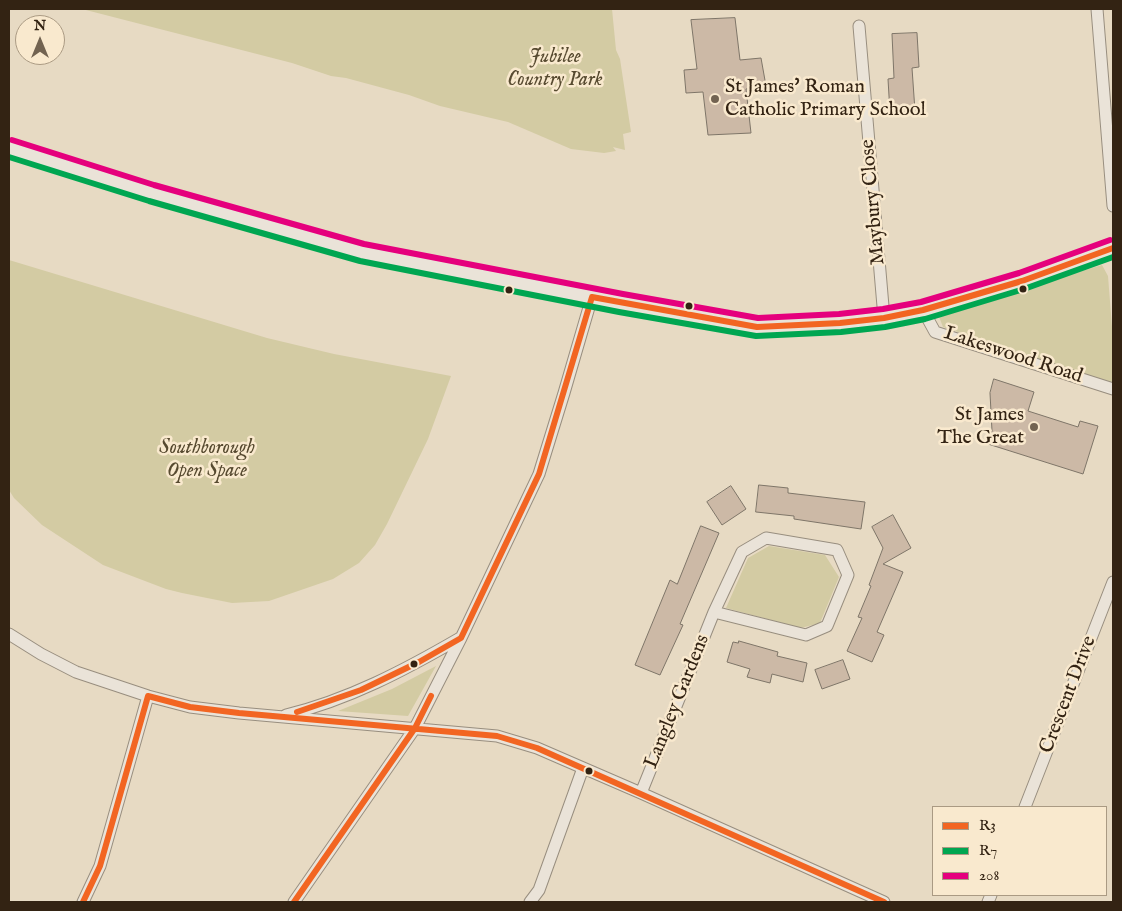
<!DOCTYPE html>
<html>
<head>
<meta charset="utf-8">
<style>
  body { margin:0 }
  #map { position:relative; width:1122px; height:911px; overflow:hidden; background:#e7dac3; font-family:"IM FELL English",serif }
  canvas { display:block }
  .frame { position:absolute; inset:0; border:10px solid #332313; pointer-events:none }
  .legend { position:absolute; left:932px; top:806px; width:175px; height:90px; box-sizing:border-box; background:#f9e9ce; border:1px solid #aa9a83; margin:0; padding:6px 9px; list-style:none; font-size:15px; color:#332313 }
  .legend li { display:flex; align-items:center; gap:10px; height:25px }
  .legend b { width:25px; border:1px solid #aa9a83 }
  .north { position:absolute; left:15px; top:15px; width:50px; height:50px; box-sizing:border-box; background:#f9e9ce; border:1px solid #aa9a83; border-radius:50%; rotate:0deg; font-size:14px; font-weight:700; line-height:20px; text-align:center; color:#332313 }
  .north::after { content:''; display:block; margin:auto; width:18px; height:22px; background:#726351; clip-path:polygon(50% 0,100% 100%,50% 72%,0 100%) }
</style>
</head>
<body>
<div id="map">
<canvas width="1122" height="911"></canvas>
<div class="frame"></div>
<ul class="legend">
<li><b style="height:6px;background:#f26522"></b>R3</li>
<li><b style="height:6px;background:#00a651"></b>R7</li>
<li><b style="height:6px;background:#e5007d"></b>208</li>
</ul>
<div class="north">N</div>
</div>
<script>
const context = document.querySelector('canvas').getContext('2d');
context.lineJoin = 'round';
function fillPath(path, color) {
  context.fillStyle = color;
  context.fill(path, 'evenodd');
}
function stroke(path, color, width, dash) {
  context.strokeStyle = color;
  context.lineWidth = width;
  context.lineCap = dash ? 'butt' : 'round';
  context.setLineDash(dash || []);
  context.stroke(path);
}
function label(font, color, halo, rows, align = 'center') {
  context.font = font + ' "IM FELL English",serif';
  context.lineWidth = 5;
  context.setLineDash([]);
  context.textBaseline = 'middle';
  context.strokeStyle = halo;
  context.fillStyle = color;
  for (const [text, x, y, turn = 0] of rows) {
    context.save();
    context.translate(x, y);
    context.rotate((+turn || 0) * Math.PI / 180);
    context.textAlign = isNaN(turn) ? turn : align;
    if (halo) context.strokeText(text, 0, 0);
    context.fillText(text, 0, 0);
    context.restore();
  }
}
const green = new Path2D(`
  M 82,9 L 612,9 L 616,50 L 620,59 L 631,132 L 623,134 L 625,150 L 613,147 L 616,151 L 604,153 L 571,149 L 508,122 L 440,106 L 409,95 L 346,78 L 331,76 L 292,63 Z
  M 9,260 L 267,338 L 334,354 L 451,376 L 428,439 L 387,524 L 375,545 L 359,563 L 333,579 L 269,601 L 232,603 L 182,593 L 166,589 L 103,565 L 42,525 L 14,498 L 9,490 Z
  M 1102,265 L 1108,276 L 1113,340 L 1113,384 L 943,327 L 938,314 Z
  M 769,546 L 825,555 L 839,577 L 820,623 L 801,628 L 726,608 L 748,558 Z
  M 436,666 L 408,716 L 338,711 L 392,689 Z`);
const building = new Path2D(`
  M 735,18 L 740,60 L 761,58 L 766,86 L 746,89 L 751,133 L 708,135 L 703,92 L 686,93 L 684,70 L 697,69 L 691,20 Z
  M 917,33 L 919,67 L 912,68 L 915,111 L 890,113 L 888,79 L 894,78 L 892,34 Z
  M 994,379 L 1034,392 L 1028,411 L 1078,427 L 1080,421 L 1098,426 L 1083,474 L 988,444 L 992,431 L 990,393 Z
  M 759,485 L 788,488 L 788,493 L 865,502 L 861,529 L 794,519 L 794,516 L 756,512 Z
  M 731,486 L 746,509 L 722,525 L 707,502 Z
  M 893,515 L 911,548 L 883,564 L 903,572 L 877,632 L 884,635 L 872,662 L 847,651 L 862,618 L 858,617 L 871,586 L 869,585 L 883,548 L 872,527 Z
  M 701,526 L 719,533 L 680,624 L 683,625 L 660,675 L 635,665 L 670,580 L 677,584 Z
  M 739,641 L 778,652 L 777,656 L 807,663 L 803,682 L 772,674 L 770,683 L 747,677 L 750,669 L 727,662 L 733,642 L 738,643 Z
  M 843,660 L 850,679 L 822,689 L 815,670 Z`);
const minor = new Path2D(`
  M 1097,9 L 1113,206
  M 859,26 L 884,318
  M 923,310 L 935,332 L 1113,389
  M 9,634 L 41,654 L 76,672 L 148,696 L 190,707 L 239,713 L 497,736 L 537,748 L 641,793 L 884,902
  M 286,715 C 348,700 405,670 460,638
  M 641,793 L 714,612 L 742,552 L 766,538 L 837,550 L 848,575 L 827,626 L 806,635 L 714,612
  M 1025,807 L 1113,582
  M 83,902 L 100,866 L 148,696
  M 294,902 L 415,728 L 461,638 L 539,474 L 564,393 L 592,297
  M 530,902 L 539,890 L 583,768
  M 988,902 L 991,895`);
const tertiary = new Path2D(`
  M 9,148 L 151,193 L 362,253 L 621,303 L 757,327 L 840,323 L 884,318 L 923,310 L 1022,281 L 1113,248`);
const bus1 = new Path2D(`
  M 592,297 L 757,327 L 840,323 L 884,318 L 923,310 L 1022,281 L 1113,248
  M 148,696 L 190,707 L 239,713 L 497,736 L 537,748 L 884,902
  M 297,712 L 361,690 L 419,662 L 461,638 L 539,474 L 592,297
  M 83,902 L 100,866 L 148,696
  M 294,902 L 415,728 L 431,696`);
const bus2 = new Path2D(`
  M 9,157 L 149,201 L 360,261 L 619,312 L 756,336 L 841,332 L 885,327 L 925,319 L 1024,289 L 1113,257`);
const bus3 = new Path2D(`
  M 12,140 L 154,185 L 364,244 L 623,294 L 758,318 L 839,314 L 883,309 L 921,302 L 1019,273 L 1110,240`);
const markers = [
  [715,99,5,"#726351"],
  [1023,289,4.5,"#332313"],
  [509,290,4.5,"#332313"],
  [689,306,4.5,"#332313"],
  [1034,427,5,"#726351"],
  [414,664,4.5,"#332313"],
  [589,771,4.5,"#332313"]
];
const parkNames = [
  ["Jubilee",555,58],
  ["Country Park",555,81],
  ["Southborough",207,449],
  ["Open Space",207,472]
];
const poiNames = [
  ["St James' Roman",725,88],
  ["Catholic Primary School",725,111],
  ["St James",1024,416,"right"],
  ["The Great",1024,439,"right"]
];
const streetNames = [
  ["Maybury Close",874,202,-95],
  ["Lakeswood Road",1013,356,18],
  ["Crescent Drive",1069,695,-69],
  ["Langley Gardens",678,702,-68]
];
fillPath(green, '#d3cba3');
fillPath(building, '#ccb9a6');
stroke(building, '#7e7568', 1);
stroke(minor, '#988e7f', 13);
stroke(tertiary, '#988e7f', 16);
stroke(minor, '#eae3d8', 11);
stroke(tertiary, '#eae3d8', 14);
stroke(bus1, '#f26522', 6);
stroke(bus2, '#00a651', 6);
stroke(bus3, '#e5007d', 6);
for (const [x, y, r, color] of markers) {
  const dot = new Path2D();
  dot.arc(x, y, r, 0, 2 * Math.PI);
  context.fillStyle = color;
  context.fill(dot);
  stroke(dot, '#f9e9ce', 2);
}
label('italic 20px', '#574a30', '#f9e9ce', parkNames);
label('20px', '#332313', '#f9e9ce', poiNames, 'left');
label('20px', '#332313', '#f9e9ce', streetNames);
</script>
</body>
</html>
